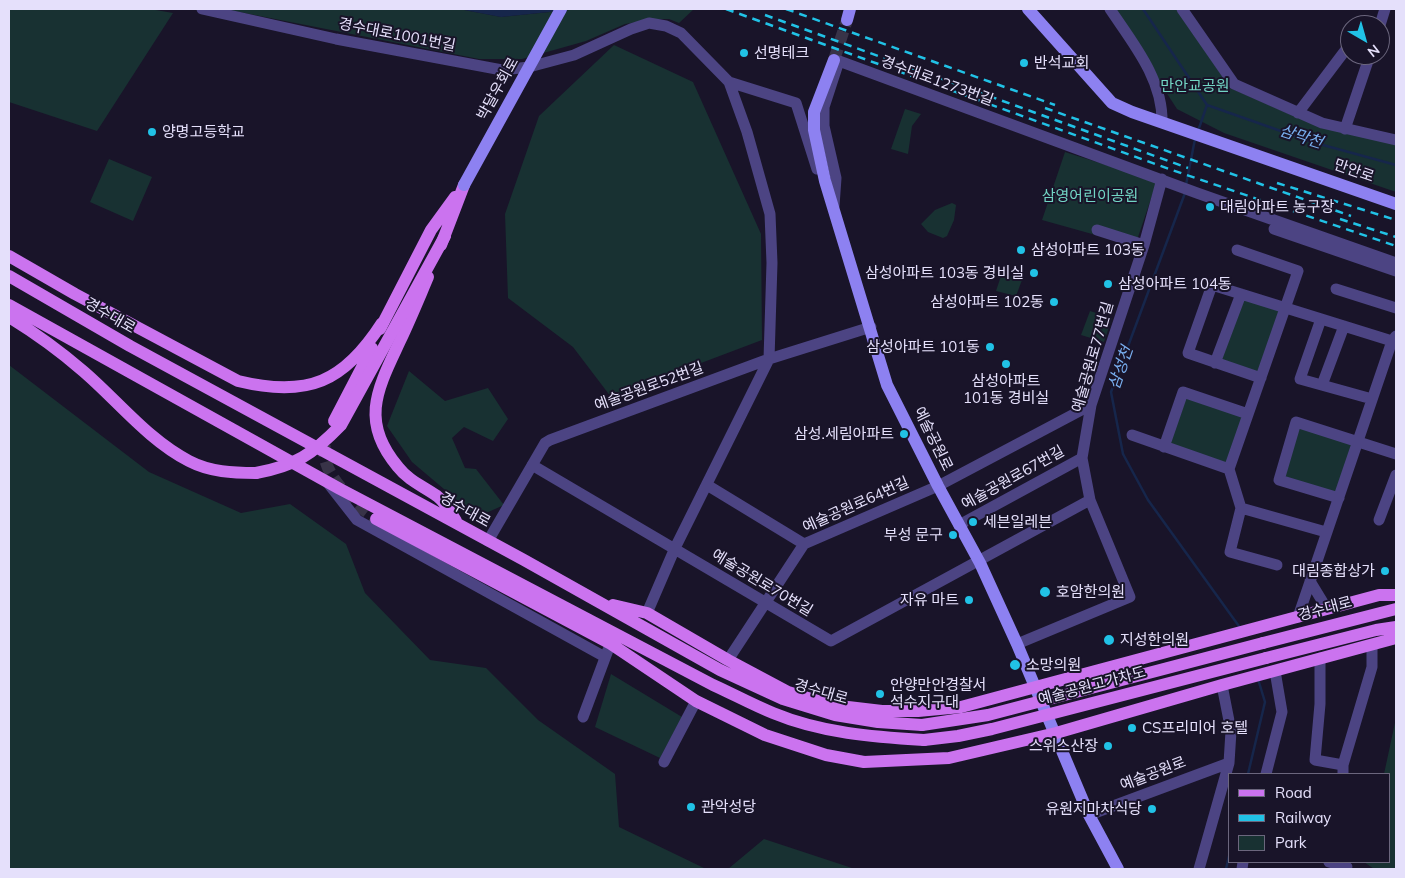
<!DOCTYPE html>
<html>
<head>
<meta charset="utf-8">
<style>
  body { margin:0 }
  #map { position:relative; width:1405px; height:878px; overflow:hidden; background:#191429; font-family:Mulish,sans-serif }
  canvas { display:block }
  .frame { position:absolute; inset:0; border:10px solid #e5e0fb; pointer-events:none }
  .legend { position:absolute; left:1228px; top:773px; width:162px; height:90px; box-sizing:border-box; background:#191429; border:1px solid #6b667d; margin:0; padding:6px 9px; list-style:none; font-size:15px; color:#e5e0fb }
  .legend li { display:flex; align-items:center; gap:10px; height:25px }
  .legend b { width:25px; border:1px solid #6b667d }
  .north { position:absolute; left:1340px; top:15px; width:50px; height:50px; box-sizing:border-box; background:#191429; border:1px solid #6b667d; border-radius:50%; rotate:142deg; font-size:14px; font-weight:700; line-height:20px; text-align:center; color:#e5e0fb }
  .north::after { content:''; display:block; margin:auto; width:18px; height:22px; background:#21c2e6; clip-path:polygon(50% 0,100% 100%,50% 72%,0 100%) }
</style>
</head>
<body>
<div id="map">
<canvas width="1405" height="878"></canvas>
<div class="frame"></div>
<ul class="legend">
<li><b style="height:6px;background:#cb73ef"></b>Road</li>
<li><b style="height:6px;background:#21c2e6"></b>Railway</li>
<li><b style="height:14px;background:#183132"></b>Park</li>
</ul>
<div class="north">N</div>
</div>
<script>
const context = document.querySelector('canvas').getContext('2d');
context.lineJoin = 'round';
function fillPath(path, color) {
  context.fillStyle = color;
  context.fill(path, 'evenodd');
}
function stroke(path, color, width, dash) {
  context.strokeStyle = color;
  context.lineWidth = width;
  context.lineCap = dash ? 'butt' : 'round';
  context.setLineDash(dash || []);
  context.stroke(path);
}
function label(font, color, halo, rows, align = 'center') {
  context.font = font + ' Mulish,"Noto Sans KR",sans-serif';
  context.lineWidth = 4;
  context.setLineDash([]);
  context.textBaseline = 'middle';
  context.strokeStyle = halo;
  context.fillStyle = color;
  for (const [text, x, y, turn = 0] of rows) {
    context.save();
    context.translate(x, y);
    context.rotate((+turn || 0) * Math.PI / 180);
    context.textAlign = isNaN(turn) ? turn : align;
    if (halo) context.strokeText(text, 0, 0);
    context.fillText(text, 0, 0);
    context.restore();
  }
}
const green = new Path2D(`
  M 9,9 L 150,9 L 173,13 L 97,131 L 9,102 Z
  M 224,9 L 459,9 L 501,17 L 578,9 L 694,9 L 679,23 L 669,19 L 656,19 L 625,24 L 586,41 L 522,59 L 479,59 Z
  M 1112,9 L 1177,9 L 1230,88 L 1296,117 L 1396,142 L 1396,192 L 1224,133 L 1177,109 Z
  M 614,45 L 693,82 L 761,234 L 762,340 L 611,397 L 573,347 L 508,298 L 505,214 L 539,116 Z
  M 905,109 L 921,114 L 912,126 L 908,154 L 891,149 Z
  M 1065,152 L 1157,181 L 1135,246 L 1042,220 Z
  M 109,159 L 152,177 L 133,221 L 90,202 Z
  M 952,203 L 956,205 L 954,220 L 947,236 L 943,238 L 928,232 L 921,224 L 935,210 Z
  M 1002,273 L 1022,280 L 1016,296 L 996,291 Z
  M 1241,294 L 1285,308 L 1261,378 L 1215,363 Z
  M 1090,311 L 1112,318 L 1104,342 L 1081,335 Z
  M 9,365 L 149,472 L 241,513 L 290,504 L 346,544 L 365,593 L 430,660 L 486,668 L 538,720 L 615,774 L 619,827 L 706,869 L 9,869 Z
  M 409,371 L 445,401 L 488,388 L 508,419 L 493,441 L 464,427 L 452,438 L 465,468 L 476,469 L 504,505 L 477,517 L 412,462 L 387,426 Z
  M 1183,392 L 1248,414 L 1229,469 L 1164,447 Z
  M 1296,422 L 1357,440 L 1339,498 L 1279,480 Z
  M 611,674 L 682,717 L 660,758 L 595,727 Z
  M 1396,718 L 1396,869 L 1374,869 L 1364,862 L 1389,862 L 1389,774 L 1384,774 Z
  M 764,839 L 855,869 L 728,869 Z`);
const water = new Path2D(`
  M 459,9 L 578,9 L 501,17 Z`);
const stream = new Path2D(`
  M 1143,9 L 1207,105 L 1198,131
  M 1207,105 L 1312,142 L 1396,165
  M 1186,185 L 1195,139
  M 1185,193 L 1111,392 L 1123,454 L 1148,500 L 1241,629
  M 1248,774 L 1265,702 L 1258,679
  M 1226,869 L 1229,856`);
const secondaryTunnel = new Path2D(`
  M 834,60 L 847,20`);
const primaryTunnel = new Path2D(`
  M 325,444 C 318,473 356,505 376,519`);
const street = new Path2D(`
  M 202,9 L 336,39 L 502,70 L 529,67 L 574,55 L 631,29 L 649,23 L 666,26 L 681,33 L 729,82 L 796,103 L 817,169
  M 1110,9 C 1132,42 1163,79 1162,122
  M 1182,9 L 1234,84 L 1322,123 L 1396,140
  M 1380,25 L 1385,9
  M 1298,113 L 1350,44
  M 1345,129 L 1370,55
  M 834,206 L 836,178 L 824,126 L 824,107 L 839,61 L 1197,193 L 1396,263
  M 1274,229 L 1396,271
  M 1097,230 L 1144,245
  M 1336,289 L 1396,308
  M 1321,319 L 1300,379 L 1372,399
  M 1215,363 L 1241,294
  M 1261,378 L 1188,353 L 1212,285 L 1392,341
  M 1322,385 L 1344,326
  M 1132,435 L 1229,469 L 1241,508 L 1326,532
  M 1164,447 L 1183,392 L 1248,414
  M 532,465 L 831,641 L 1090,500
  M 1229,469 L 1298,271 L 1237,250
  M 328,483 L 357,520 L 605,657
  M 707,485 L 804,544
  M 1339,498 L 1279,480 L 1296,422 L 1396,454
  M 1241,508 L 1230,552 L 1277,565
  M 1379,520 L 1396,475
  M 959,525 L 1082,458
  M 488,541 L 545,443 L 550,440 L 769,359 L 871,327
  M 1310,581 L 1327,609
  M 647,613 L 675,548 L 769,359 L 772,263 L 770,214 L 747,132 L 729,82
  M 1298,617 L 1392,341 L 1396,336
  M 1017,644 L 1130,597 L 1090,500 L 1082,458 L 1091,405 L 1144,245 L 1162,179
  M 1320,658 L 1320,704 L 1315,760 L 1343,765
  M 728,660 L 804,544 L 938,486 L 1091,405
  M 583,717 L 608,650
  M 664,762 L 696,701
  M 1266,774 L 1282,712 L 1275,671
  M 1343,774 L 1343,765 L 1372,667 L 1372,645
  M 1089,815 L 1229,763
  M 1329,862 L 1347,867
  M 1199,869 L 1229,763 L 1231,731 L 1222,685
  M 1242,869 L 1243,862`);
const secondary = new Path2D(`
  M 1028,9 L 1112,103 L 1132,112 L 1396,204
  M 847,20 L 850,9
  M 834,60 L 814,112 L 814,130 L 825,181 L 887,385 L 938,486 L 980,563 L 1017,644 L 1089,815 L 1118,869`);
const primary = new Path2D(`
  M 441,245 L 464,185
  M 9,256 L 75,294 L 238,381 C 308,398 344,382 382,323
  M 9,276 L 130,346 L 524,560 L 720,670 L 783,699 L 835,715 L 878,722 L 922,725
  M 428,277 C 419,298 410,320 400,341 C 378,388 359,421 398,467 C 409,481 423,486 437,496 C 445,502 451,513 456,521
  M 9,305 L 340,489 L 713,685 C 733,694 753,705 773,713 C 821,733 873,737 924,740
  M 9,317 C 35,333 60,351 83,371 C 117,400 148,440 189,461 C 210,472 233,473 256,473
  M 380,329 L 431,230 L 455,197
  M 334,421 L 372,348
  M 376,519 L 611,644 L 696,701 L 765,735 L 826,755 L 864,762 L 949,758 L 1056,733 L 1222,685 L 1396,638
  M 613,605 L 647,613 L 728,660 L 788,692 L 831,705 L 882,711 L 918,711 L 961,707 L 1379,595 L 1396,595
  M 1263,643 L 1396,609
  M 1266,658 L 1376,630 L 1396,627`);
const rail = new Path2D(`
  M 726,9 L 1169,169 L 1396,246
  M 786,9 L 1055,105
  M 765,15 L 1188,168
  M 1045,108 L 1351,216
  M 1277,183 L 1396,220
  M 1340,219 L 1396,237`);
const secondaryBridge = new Path2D(`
  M 464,185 L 561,9`);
const primaryBridge = new Path2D(`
  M 256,473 C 295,466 313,454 341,425 L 445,236
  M 922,725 L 988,715 L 1263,643
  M 924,740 L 958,736 L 992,729 L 1266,658`);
const markers = [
  [744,53,5,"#21c2e6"],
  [1024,63,5,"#21c2e6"],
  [152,132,5,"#21c2e6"],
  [1210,207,5,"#21c2e6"],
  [1021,250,5,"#21c2e6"],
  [1034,273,5,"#21c2e6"],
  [1108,284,5,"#21c2e6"],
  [1054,302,5,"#21c2e6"],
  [990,347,5,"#21c2e6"],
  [1006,364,5,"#21c2e6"],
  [904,434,5,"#21c2e6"],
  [973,522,5,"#21c2e6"],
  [953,535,5,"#21c2e6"],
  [1385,571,5,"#21c2e6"],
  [1045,592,6,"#21c2e6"],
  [969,600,5,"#21c2e6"],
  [1109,640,6,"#21c2e6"],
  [1015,665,6,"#21c2e6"],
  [880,694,5,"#21c2e6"],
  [1132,728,5,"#21c2e6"],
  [1108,746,5,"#21c2e6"],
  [691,807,5,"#21c2e6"],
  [1152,809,5,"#21c2e6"]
];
const streetNames = [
  ["경수대로1001번길",397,35,11],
  ["경수대로1273번길",937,81,20],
  ["박달우회로",498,89,-61],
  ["만안로",1354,171,19],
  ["경수대로",110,316,30],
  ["예술공원로77번길",1093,357,-74],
  ["예술공원로52번길",649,387,-20],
  ["예술공원로",933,439,64],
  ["예술공원로67번길",1013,478,-29],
  ["예술공원로64번길",856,505,-24],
  ["경수대로",465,510,29],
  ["예술공원로70번길",762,583,31],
  ["경수대로",1325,609,-15],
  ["예술공원고가차도",1092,686,-15],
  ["경수대로",821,692,16],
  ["예술공원로",1153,774,-21]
];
const poiNames = [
  ["선명테크",754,53],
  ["반석교회",1034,63],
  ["양명고등학교",162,132],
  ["대림아파트 농구장",1220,207],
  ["삼성아파트 103동",1031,250],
  ["삼성아파트 103동 경비실",1024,273,"right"],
  ["삼성아파트 104동",1118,284],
  ["삼성아파트 102동",1044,302,"right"],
  ["삼성아파트 101동",980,347,"right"],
  ["삼성아파트",1006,381,"center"],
  ["101동 경비실",1006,398,"center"],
  ["삼성.세림아파트",894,434,"right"],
  ["세븐일레븐",983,522],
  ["부성 문구",943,535,"right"],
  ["대림종합상가",1375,571,"right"],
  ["호암한의원",1056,592],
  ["자유 마트",959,600,"right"],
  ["지성한의원",1120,640],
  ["소망의원",1026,665],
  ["안양만안경찰서",890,685],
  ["석수지구대",890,702],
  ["CS프리미어 호텔",1142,728],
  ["스위스산장",1098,746,"right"],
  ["관악성당",701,807],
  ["유원지마차식당",1142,809,"right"]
];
const parkNames = [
  ["만안교공원",1195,86],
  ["삼영어린이공원",1090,196]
];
const waterNames = [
  ["삼막천",1301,137,18],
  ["삼성천",1121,368,-71]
];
fillPath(green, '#183132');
fillPath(water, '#16264b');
stroke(stream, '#16264b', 2.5);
stroke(secondaryTunnel, '#383348', 12, [12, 6]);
stroke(primaryTunnel, '#383348', 12, [12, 6]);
stroke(street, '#4c4483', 11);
stroke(secondary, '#8d81f1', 12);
stroke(primary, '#cb73ef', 12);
stroke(rail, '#21c2e6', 2.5, [8, 6]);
stroke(secondaryBridge, '#8d81f1', 12);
stroke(primaryBridge, '#cb73ef', 12);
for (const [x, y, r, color] of markers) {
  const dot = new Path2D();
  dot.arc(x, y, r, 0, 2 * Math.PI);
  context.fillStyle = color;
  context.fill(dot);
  stroke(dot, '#191429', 2);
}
label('15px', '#e5e0fb', '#191429', streetNames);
label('15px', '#e5e0fb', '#191429', poiNames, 'left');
label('15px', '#72d5c4', '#191429', parkNames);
label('italic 16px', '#79aff0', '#191429', waterNames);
</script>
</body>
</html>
